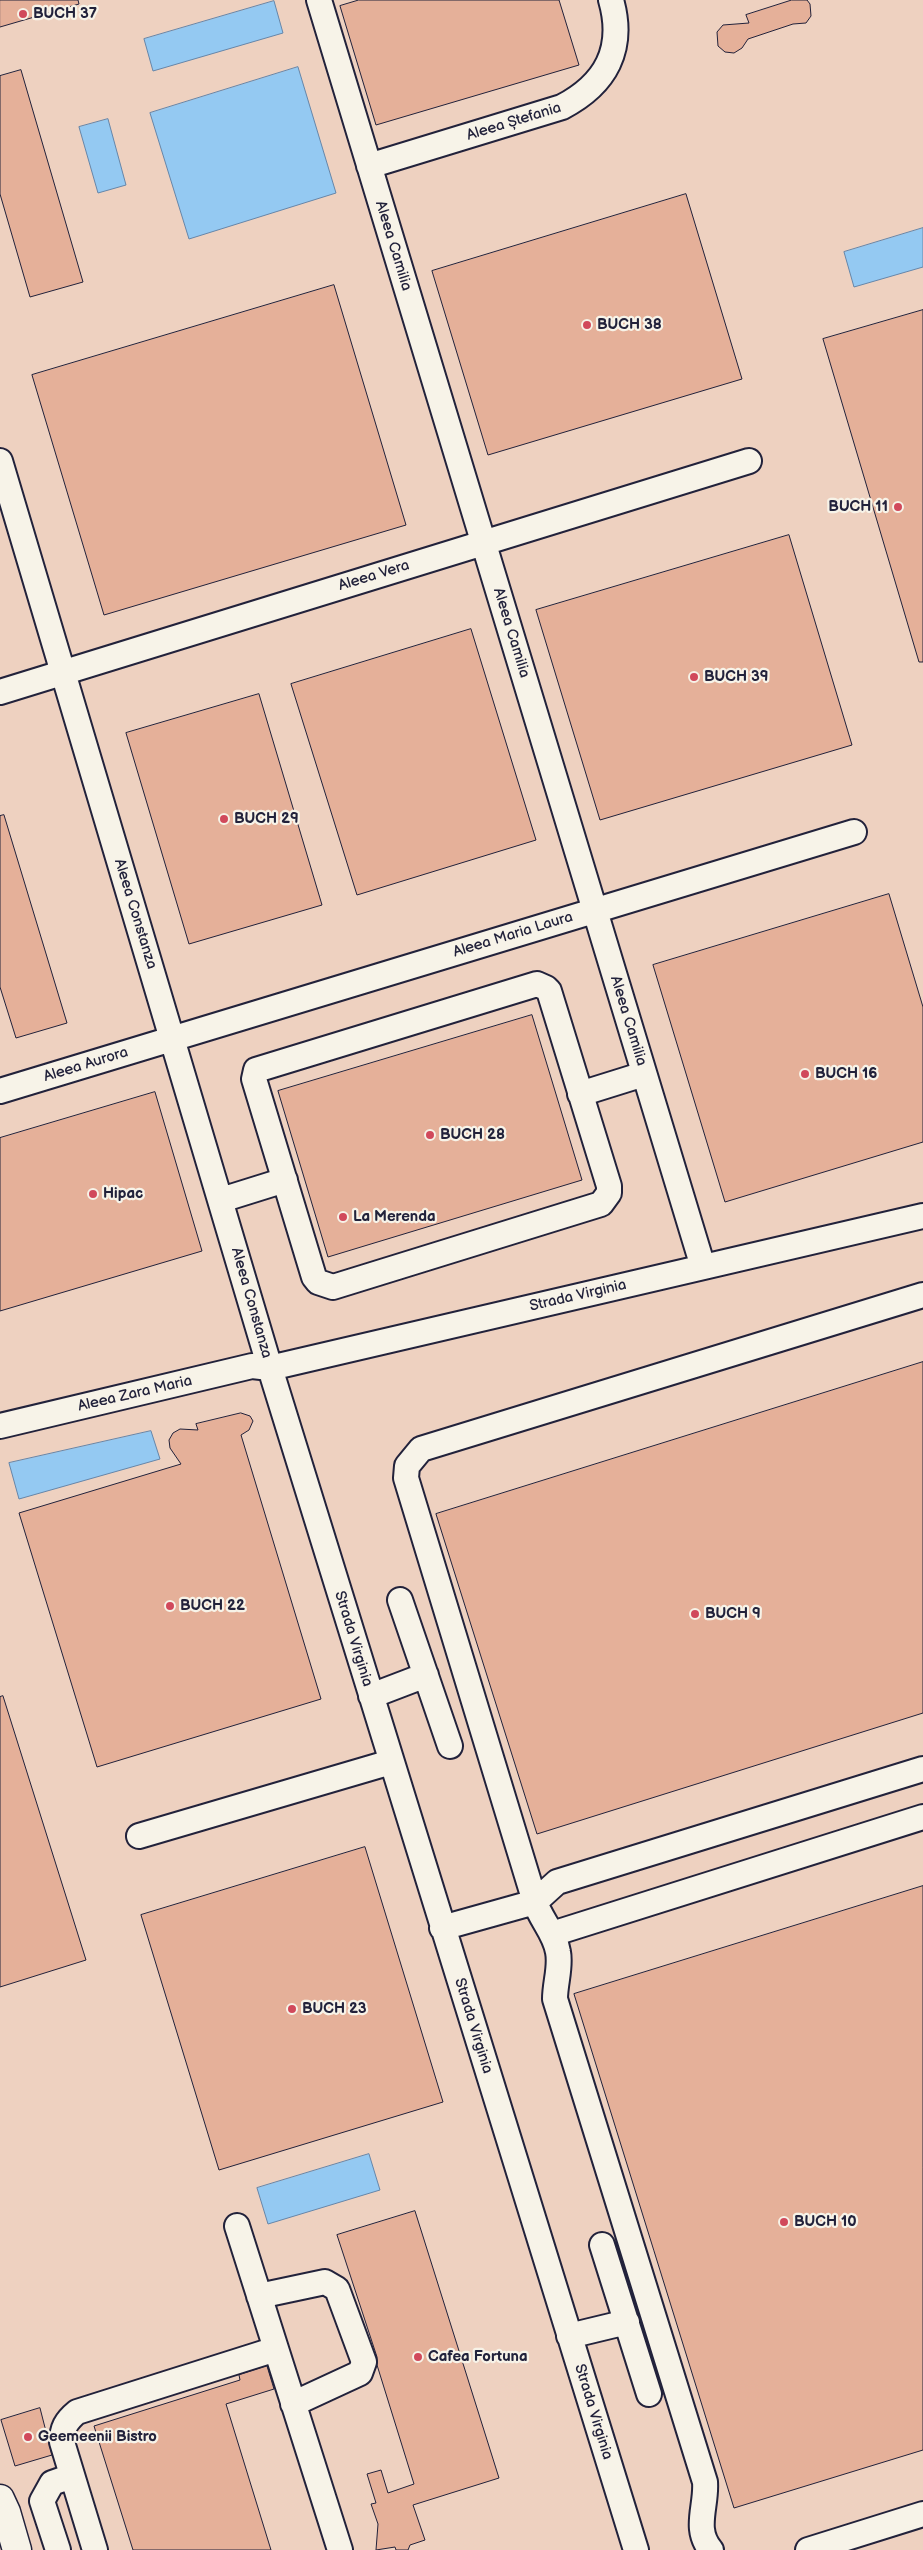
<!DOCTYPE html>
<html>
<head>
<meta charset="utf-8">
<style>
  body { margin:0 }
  canvas { display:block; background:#f2dfd0 }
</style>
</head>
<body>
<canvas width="923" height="2550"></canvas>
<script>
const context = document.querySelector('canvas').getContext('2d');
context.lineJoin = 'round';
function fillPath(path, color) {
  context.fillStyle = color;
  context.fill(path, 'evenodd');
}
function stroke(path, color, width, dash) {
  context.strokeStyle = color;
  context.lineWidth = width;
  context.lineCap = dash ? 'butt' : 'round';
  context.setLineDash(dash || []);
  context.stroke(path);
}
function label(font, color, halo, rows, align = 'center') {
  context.font = font + ' "Balsamiq Sans",sans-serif';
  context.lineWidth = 4.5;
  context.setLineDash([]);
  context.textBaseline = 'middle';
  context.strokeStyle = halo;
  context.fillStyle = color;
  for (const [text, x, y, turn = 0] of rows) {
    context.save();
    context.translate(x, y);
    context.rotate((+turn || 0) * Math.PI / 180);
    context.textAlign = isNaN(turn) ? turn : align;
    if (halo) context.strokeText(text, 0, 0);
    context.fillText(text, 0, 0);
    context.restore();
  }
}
const built = new Path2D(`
  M 0,0 L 923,0 L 923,2550 L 0,2550 Z`);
const water = new Path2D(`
  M 274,1 L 283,33 L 153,71 L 144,39 Z
  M 298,67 L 336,193 L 189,239 L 150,113 Z
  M 108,119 L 126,185 L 98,193 L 79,127 Z
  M 923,228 L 923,267 L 854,287 L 844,252 Z
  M 151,1431 L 160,1459 L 19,1499 L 9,1463 Z
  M 369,2154 L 380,2190 L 268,2224 L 257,2188 Z`);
const building = new Path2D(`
  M 0,0 L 78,0 L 79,4 L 0,27 Z
  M 359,0 L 559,0 L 579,65 L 376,125 L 340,6 Z
  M 792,0 L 807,0 L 810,4 L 811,16 L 806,23 L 793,24 L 748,39 L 742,48 L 734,53 L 725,52 L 718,46 L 717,32 L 723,25 L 749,23 L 746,15 Z
  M 21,70 L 83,282 L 30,297 L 0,194 L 0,76 Z
  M 686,194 L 742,379 L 488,455 L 432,271 Z
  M 334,285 L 406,525 L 104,615 L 32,375 Z
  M 923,310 L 923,662 L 919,662 L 823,339 Z
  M 789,535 L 852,745 L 600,820 L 536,610 Z
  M 471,629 L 536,840 L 357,895 L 291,684 Z
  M 259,694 L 322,905 L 189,944 L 126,733 Z
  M 4,815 L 67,1023 L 16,1038 L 0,987 L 0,816 Z
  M 889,894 L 923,1007 L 923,1142 L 725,1202 L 653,965 Z
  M 532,1015 L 582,1180 L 328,1257 L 278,1091 Z
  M 155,1092 L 202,1251 L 0,1311 L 0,1138 Z
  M 923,1362 L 923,1713 L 537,1834 L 436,1514 Z
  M 241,1413 L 250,1416 L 253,1421 L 249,1430 L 241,1435 L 321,1699 L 97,1767 L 19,1513 L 181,1464 L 170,1448 L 169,1440 L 173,1433 L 180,1429 L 198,1430 L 196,1424 Z
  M 3,1696 L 86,1960 L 0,1987 L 0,1697 Z
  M 365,1847 L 443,2102 L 219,2170 L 141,1915 Z
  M 923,1886 L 923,2450 L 734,2508 L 574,1994 Z
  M 415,2211 L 499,2478 L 413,2505 L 425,2540 L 410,2545 L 408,2550 L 396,2550 L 395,2547 L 376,2550 L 378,2524 L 371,2504 L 376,2503 L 367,2474 L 381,2470 L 388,2493 L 414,2484 L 377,2365 L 377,2357 L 337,2235 Z
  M 267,2366 L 274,2389 L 226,2404 L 271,2550 L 133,2550 L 94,2426 L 240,2380 L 239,2375 Z
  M 40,2408 L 52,2455 L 15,2466 L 1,2420 Z`);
const minor = new Path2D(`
  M 319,0 L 703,1267
  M 369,166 L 562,107 C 606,84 625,49 611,0
  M 0,461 L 270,1368 L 636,2550
  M 0,692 L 749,461
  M 537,984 L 546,988 L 549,991 L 609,1186 L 609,1193 L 601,1204 L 333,1287 L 318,1282 L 314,1277 L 254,1079 L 256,1070 Z
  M 0,1091 L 854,832
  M 580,1094 L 644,1074
  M 221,1200 L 285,1180
  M 0,1426 L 252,1366 L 270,1368 L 923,1216
  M 400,1600 L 450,1746
  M 371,1696 L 426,1675
  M 139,1836 L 391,1762
  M 442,1928 L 535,1902 L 557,1882 L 923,1769
  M 552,1934 L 923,1817
  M 237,2226 L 340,2550
  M 602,2245 L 649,2394
  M 259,2296 L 325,2282 L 337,2289 L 364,2362 L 360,2373 L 293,2404
  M 569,2336 L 627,2322
  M 58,2550 L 42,2501 L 52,2483 L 72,2476
  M 95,2550 L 62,2442 C 62,2428 66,2421 77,2412 L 276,2349
  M 711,2550 C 693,2529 707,2506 705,2482 L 555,1999 C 555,1983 561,1967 558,1952 C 555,1933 541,1920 535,1902 L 406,1478 L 407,1466 L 421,1449 L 923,1295
  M 808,2550 L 923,2514`);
const major = new Path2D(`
  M 0,2499 L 6,2512 L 17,2550`);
const markers = [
  [23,14,5,"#d1495b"],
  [587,325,5,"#d1495b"],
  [898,507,5,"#d1495b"],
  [694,677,5,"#d1495b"],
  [224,819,5,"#d1495b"],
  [805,1074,5,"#d1495b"],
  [430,1135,5,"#d1495b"],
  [93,1194,5,"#d1495b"],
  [343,1217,5,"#d1495b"],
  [170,1606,5,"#d1495b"],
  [695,1614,5,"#d1495b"],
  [292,2009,5,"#d1495b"],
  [784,2222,5,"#d1495b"],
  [418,2357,5,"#d1495b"],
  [28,2437,5,"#d1495b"]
];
const poiNames = [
  ["BUCH 37",33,14],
  ["BUCH 38",597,325],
  ["BUCH 11",888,507,"right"],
  ["BUCH 39",704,677],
  ["BUCH 29",234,819],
  ["BUCH 16",815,1074],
  ["BUCH 28",440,1135],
  ["Hipac",103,1194],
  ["La Merenda",353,1217],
  ["BUCH 22",180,1606],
  ["BUCH 9",705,1614],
  ["BUCH 23",302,2009],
  ["BUCH 10",794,2222],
  ["Cafea Fortuna",428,2357],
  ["Geemeenii Bistro",38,2437]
];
const streetNames = [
  ["Aleea Ștefania",514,122,-17],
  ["Aleea Camilia",393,246,73],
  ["Aleea Vera",374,576,-17],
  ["Aleea Camilia",511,633,73],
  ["Aleea Constanza",135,914,73],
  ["Aleea Maria Laura",513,935,-17],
  ["Aleea Camilia",628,1021,73],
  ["Aleea Aurora",86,1065,-17],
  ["Strada Virginia",578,1296,-13],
  ["Aleea Constanza",251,1303,74],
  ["Aleea Zara Maria",135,1394,-13],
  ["Strada Virginia",353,1639,73],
  ["Strada Virginia",473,2026,73],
  ["Strada Virginia",593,2412,73]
];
fillPath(built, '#eed1c0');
fillPath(water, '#94c9f2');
stroke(water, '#6686a9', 1);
fillPath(building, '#e5b099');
stroke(building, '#22223b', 1);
stroke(minor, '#22223b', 28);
stroke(major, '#22223b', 31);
stroke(minor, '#f7f3e8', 24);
stroke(major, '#f7f3e8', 28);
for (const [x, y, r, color] of markers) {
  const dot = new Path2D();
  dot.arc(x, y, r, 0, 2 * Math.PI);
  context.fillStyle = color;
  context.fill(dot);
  stroke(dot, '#f7f3e8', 2);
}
label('bold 15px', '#22223b', '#f7f3e8', poiNames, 'left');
label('15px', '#22223b', '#f7f3e8', streetNames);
</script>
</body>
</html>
